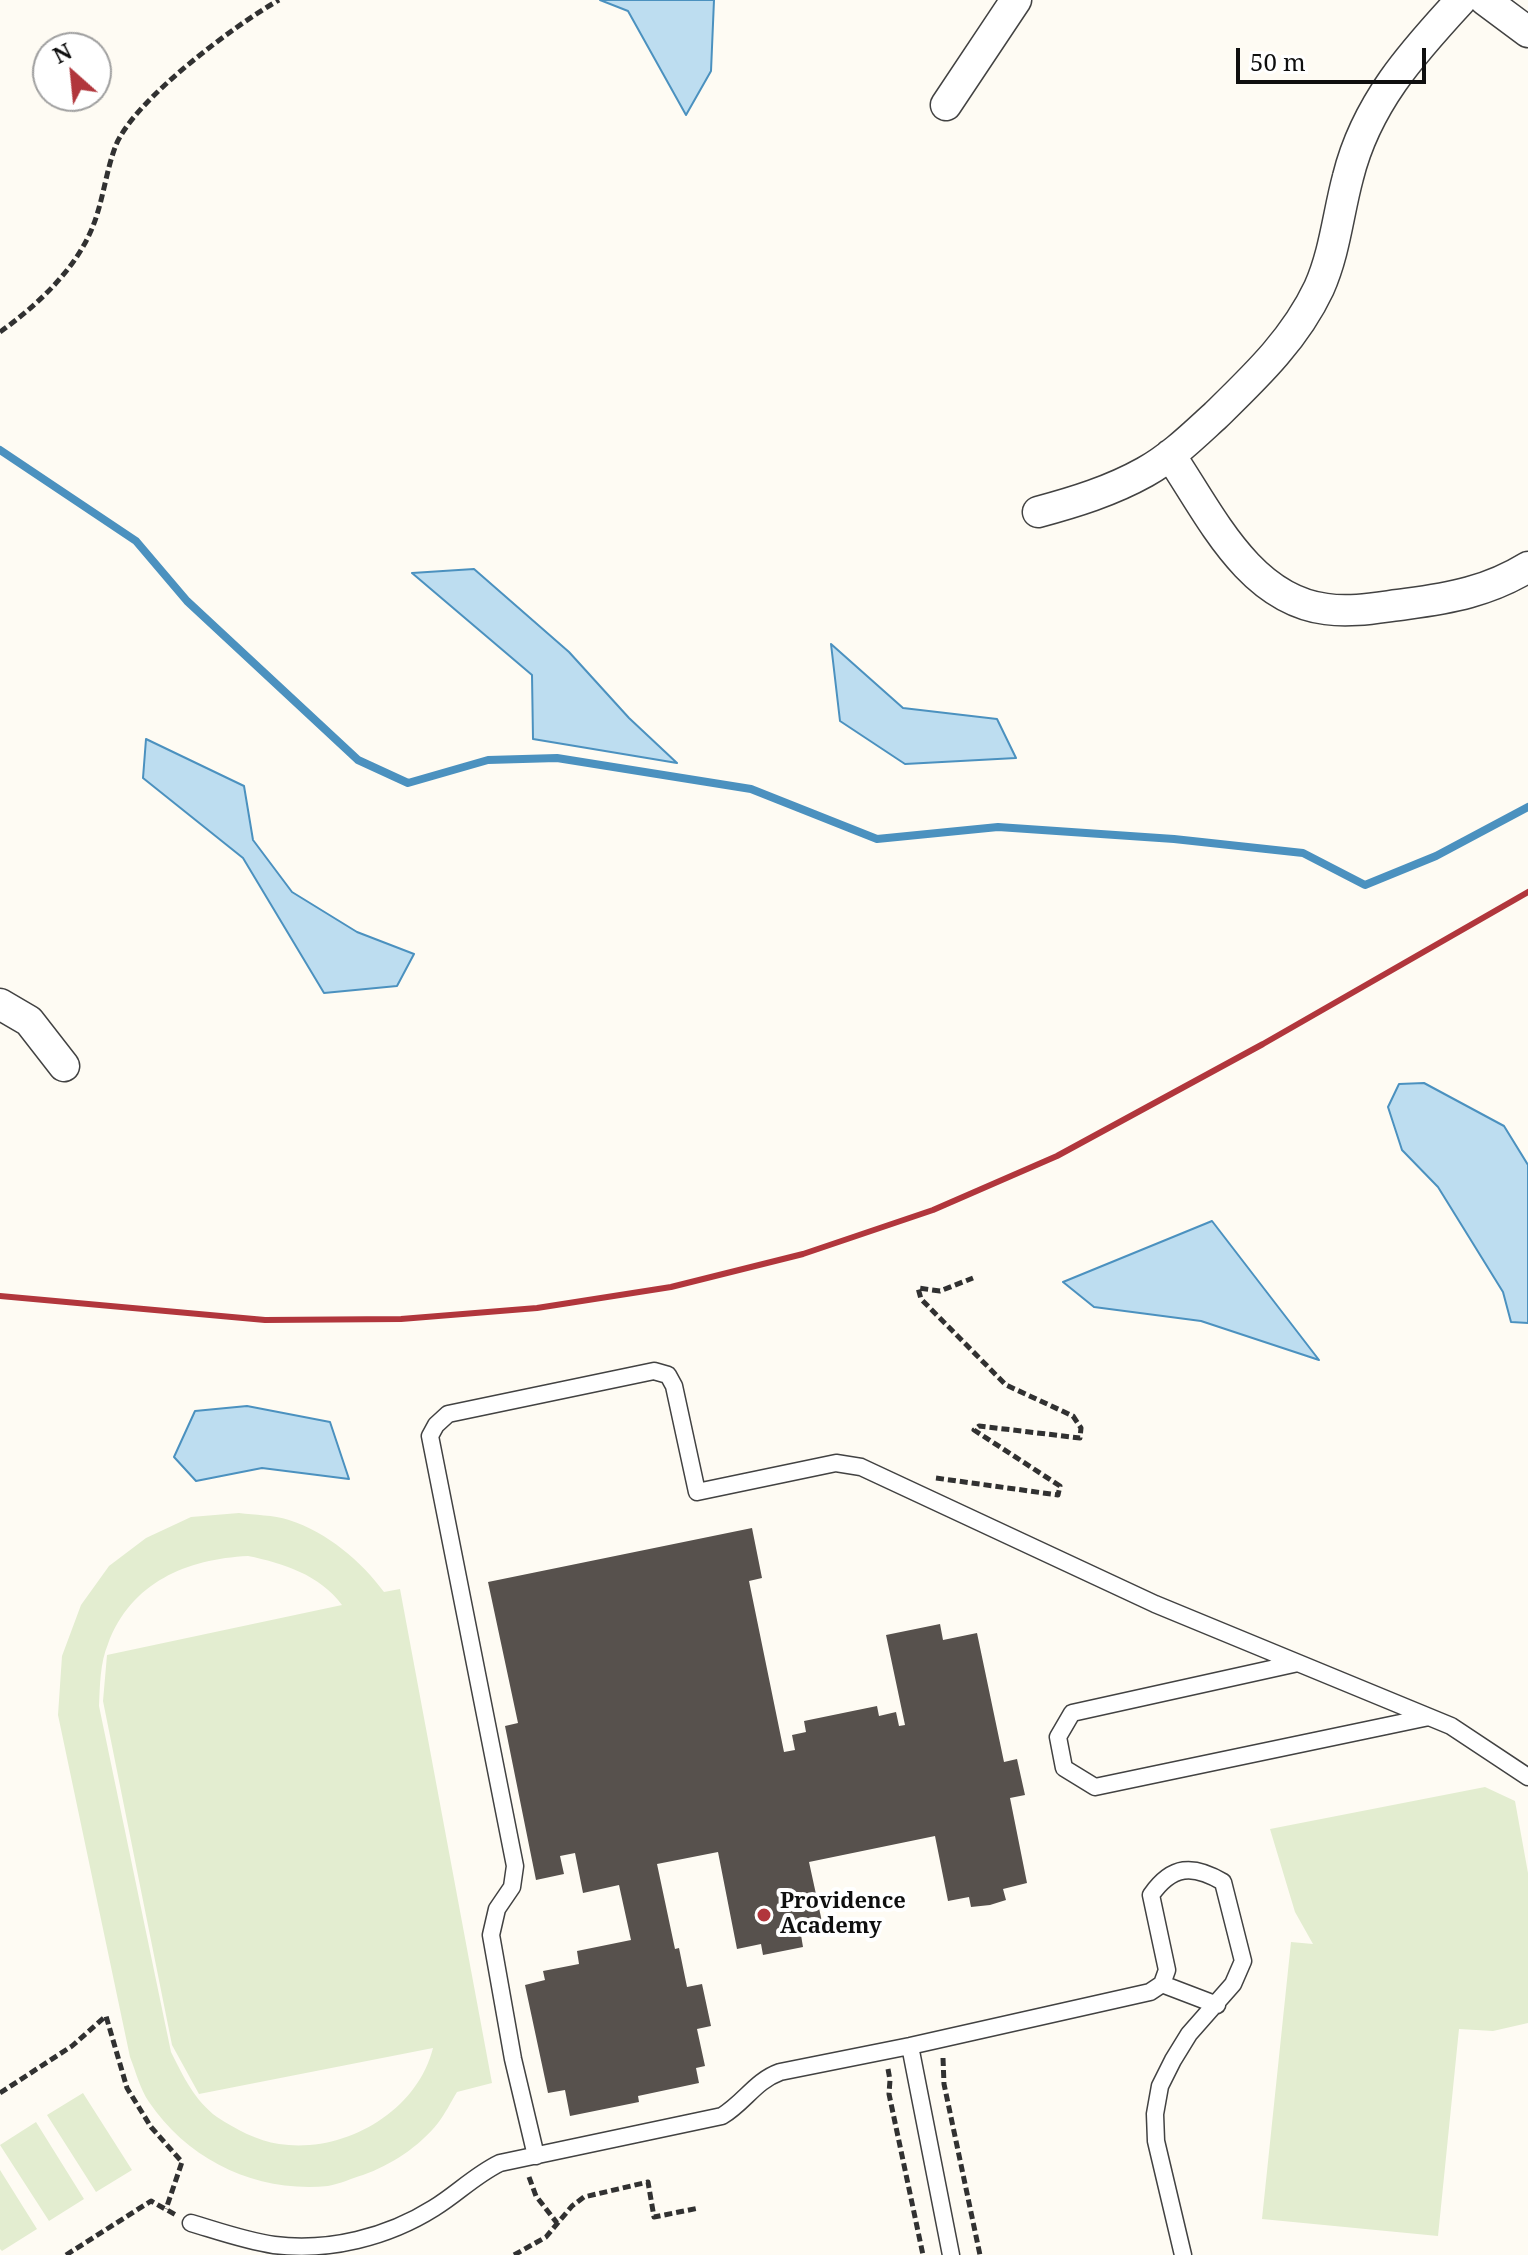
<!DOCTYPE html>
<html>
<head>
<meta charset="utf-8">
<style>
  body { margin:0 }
  #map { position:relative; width:1528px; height:2255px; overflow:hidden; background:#fefbf3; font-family:"Noto Serif",serif }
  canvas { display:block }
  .north { position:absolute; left:32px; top:32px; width:80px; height:80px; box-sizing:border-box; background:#fff; border:2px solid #9f9f9f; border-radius:50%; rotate:333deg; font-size:22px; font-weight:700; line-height:32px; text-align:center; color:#0f0f0f }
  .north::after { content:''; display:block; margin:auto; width:28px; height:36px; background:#b1363c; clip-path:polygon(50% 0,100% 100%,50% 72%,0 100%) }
  .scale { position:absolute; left:1236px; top:48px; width:190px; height:36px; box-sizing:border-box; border:4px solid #0f0f0f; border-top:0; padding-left:10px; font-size:24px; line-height:28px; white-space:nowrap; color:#0f0f0f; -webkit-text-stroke:6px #fff; paint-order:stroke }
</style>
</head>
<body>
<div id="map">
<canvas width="1528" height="2255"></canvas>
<div class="north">N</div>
<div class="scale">50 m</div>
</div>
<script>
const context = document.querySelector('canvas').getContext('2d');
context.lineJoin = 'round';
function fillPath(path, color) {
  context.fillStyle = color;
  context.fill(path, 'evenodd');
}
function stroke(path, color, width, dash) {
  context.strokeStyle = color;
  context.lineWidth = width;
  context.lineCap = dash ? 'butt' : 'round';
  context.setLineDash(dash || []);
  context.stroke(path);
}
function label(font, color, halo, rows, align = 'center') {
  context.font = font + ' "Noto Serif",serif';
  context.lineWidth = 8;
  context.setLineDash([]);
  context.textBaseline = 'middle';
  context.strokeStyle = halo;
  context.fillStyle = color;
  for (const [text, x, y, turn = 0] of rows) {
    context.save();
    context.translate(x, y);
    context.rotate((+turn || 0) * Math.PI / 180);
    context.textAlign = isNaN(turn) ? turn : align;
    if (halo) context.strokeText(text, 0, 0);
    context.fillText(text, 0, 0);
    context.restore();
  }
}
const pitch = new Path2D(`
  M 239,1513 C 255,1515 273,1515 289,1520 C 327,1532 361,1561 384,1592 L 400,1589 L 492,2083 L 457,2092 C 451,2102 445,2114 438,2123 C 419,2147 391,2165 363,2175 C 352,2178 340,2184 328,2186 C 257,2193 189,2161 149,2102 C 140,2089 136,2072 130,2057 L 58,1715 L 62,1656 L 81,1605 L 109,1566 L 146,1538 L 191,1517 ZM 248,1556 C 283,1563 320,1575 342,1605 L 107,1655 L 103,1701 L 172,2045 L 199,2094 L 433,2048 C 417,2112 344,2154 279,2144 C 258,2141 235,2129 217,2117 C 195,2101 183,2076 171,2052 L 99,1706 C 100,1685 100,1663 108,1644 C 131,1582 187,1559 248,1556 Z
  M 1485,1787 L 1515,1801 L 1528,1873 L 1528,2023 L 1493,2031 L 1459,2029 L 1438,2236 L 1262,2219 L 1291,1942 L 1313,1944 L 1295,1912 L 1270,1829 Z
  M 83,2093 L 132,2170 L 96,2192 L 47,2115 Z
  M 36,2122 L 84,2199 L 49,2221 L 0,2145 Z
  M 0,2170 L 37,2229 L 2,2251 L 0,2249 Z`);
const water = new Path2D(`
  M 600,0 L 714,0 L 711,71 L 686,115 L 628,11 Z
  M 474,569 L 569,652 L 629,718 L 677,763 L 533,739 L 532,675 L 412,573 Z
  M 831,644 L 903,708 L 997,719 L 1016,758 L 905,764 L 840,721 Z
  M 146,739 L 244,786 L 253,840 L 292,892 L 357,932 L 414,954 L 397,986 L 324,993 L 243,858 L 143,778 Z
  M 1424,1083 L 1504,1126 L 1528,1165 L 1528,1323 L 1511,1322 L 1503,1292 L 1438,1187 L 1402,1150 L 1388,1107 L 1399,1084 Z
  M 1212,1221 L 1319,1360 L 1201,1321 L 1094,1307 L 1063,1282 Z
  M 247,1406 L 330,1422 L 349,1479 L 262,1468 L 196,1481 L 174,1457 L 195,1411 Z`);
const stream = new Path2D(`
  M 0,450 L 136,541 L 187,601 L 358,760 L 408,783 L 488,760 L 557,758 L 751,789 L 877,839 L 998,827 L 1174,839 L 1303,853 L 1365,885 L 1436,856 L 1528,807`);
const building = new Path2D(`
  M 752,1528 L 762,1578 L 749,1581 L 784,1752 L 795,1750 L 792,1735 L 806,1732 L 804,1721 L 877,1706 L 879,1716 L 896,1712 L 899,1726 L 905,1725 L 886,1635 L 940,1624 L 943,1640 L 977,1633 L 1004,1762 L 1017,1759 L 1025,1795 L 1010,1798 L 1027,1883 L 1003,1889 L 1006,1900 L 990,1905 L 971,1907 L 969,1897 L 948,1901 L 935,1836 L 809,1862 L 824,1931 L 801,1935 L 803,1947 L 763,1955 L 761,1944 L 737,1949 L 718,1852 L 657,1864 L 675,1949 L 679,1948 L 687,1987 L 702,1984 L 711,2026 L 697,2029 L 705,2066 L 696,2068 L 699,2083 L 638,2096 L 639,2102 L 570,2116 L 565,2090 L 548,2093 L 525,1985 L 545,1980 L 543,1971 L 579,1964 L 577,1951 L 631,1940 L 619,1885 L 583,1893 L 575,1853 L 560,1856 L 564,1874 L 536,1880 L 505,1726 L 518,1723 L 488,1582 Z`);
const path = new Path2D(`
  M 0,332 C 35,307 72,273 90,233 C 103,205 105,173 116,145 C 135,99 235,25 279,0
  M 936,1478 L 1058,1495 L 1060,1486 L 974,1430 L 979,1426 L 1080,1438 L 1081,1428 L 1073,1416 L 1006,1385 L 921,1299 L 918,1288 L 940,1291 L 973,1278
  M 943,2058 L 944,2084 L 980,2255
  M 888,2069 L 890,2080 L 889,2094 L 923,2255
  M 0,2093 L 72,2046 L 106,2016 L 127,2088 L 151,2127 L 182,2162 L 166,2209
  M 529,2177 L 536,2196 L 557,2223
  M 66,2255 L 151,2201 L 176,2215
  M 514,2255 L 546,2237 L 572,2206 L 584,2197 L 648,2182 L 654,2217 L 699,2208`);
const lane = new Path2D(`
  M 1298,1663 L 1072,1713 L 1058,1737 L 1064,1768 L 1095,1787 L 1429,1717
  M 1162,1984 L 1217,2005
  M 910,2046 L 951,2255
  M 536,2156 L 513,2059 L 491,1935 L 497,1909 L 512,1887 L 515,1866 L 430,1436 L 436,1425 L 448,1414 L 654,1371 L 668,1375 L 674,1386 L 697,1492 L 836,1463 L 861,1467 L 1155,1604 L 1451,1726 L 1528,1777
  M 191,2223 C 218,2231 246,2241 274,2245 C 329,2252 388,2237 434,2208 C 457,2194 475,2175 500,2163 L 722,2116 C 745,2102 755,2081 780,2072 L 910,2046 L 1150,1992 L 1162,1984 L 1167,1970 L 1151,1895 C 1172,1865 1193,1864 1223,1882 L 1243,1961 L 1233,1984 L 1189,2034 L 1173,2060 L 1160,2086 L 1155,2114 L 1156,2141 L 1183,2255`);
const street = new Path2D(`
  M 1485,0 L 1528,32
  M 946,105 L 1016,0
  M 1170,455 C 1210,514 1248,599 1326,609 C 1353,613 1380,607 1406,604 C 1451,598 1489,591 1528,567
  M 1038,512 C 1075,502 1111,491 1145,472 C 1172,457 1194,435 1216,415 C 1256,376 1295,339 1319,288 C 1335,252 1338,214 1348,177 C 1366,104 1412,53 1461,0
  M 0,1004 L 29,1021 L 64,1066`);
const rail = new Path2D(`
  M 0,1296 L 265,1320 L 401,1319 L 537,1308 L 671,1287 L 803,1254 L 933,1210 L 1057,1156 L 1263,1044 L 1528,892`);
const markers = [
  [764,1915,8,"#b1363c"]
];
const poiNames = [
  ["Providence",780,1902],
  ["Academy",780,1927]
];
fillPath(pitch, '#e3edd0');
fillPath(water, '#bdddf0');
stroke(water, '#4b91bf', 2);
stroke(stream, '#4b91bf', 8);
fillPath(building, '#57514d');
stroke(lane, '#424242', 19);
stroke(street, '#424242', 33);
stroke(path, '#313131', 5, [8, 4]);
stroke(lane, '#fff', 16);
stroke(street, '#fff', 30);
stroke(rail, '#b1363c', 6);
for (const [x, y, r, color] of markers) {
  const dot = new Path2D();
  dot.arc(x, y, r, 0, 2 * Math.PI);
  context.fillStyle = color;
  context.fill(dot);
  stroke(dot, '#fff', 3);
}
label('bold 22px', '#0f0f0f', '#fff', poiNames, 'left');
</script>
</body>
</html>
